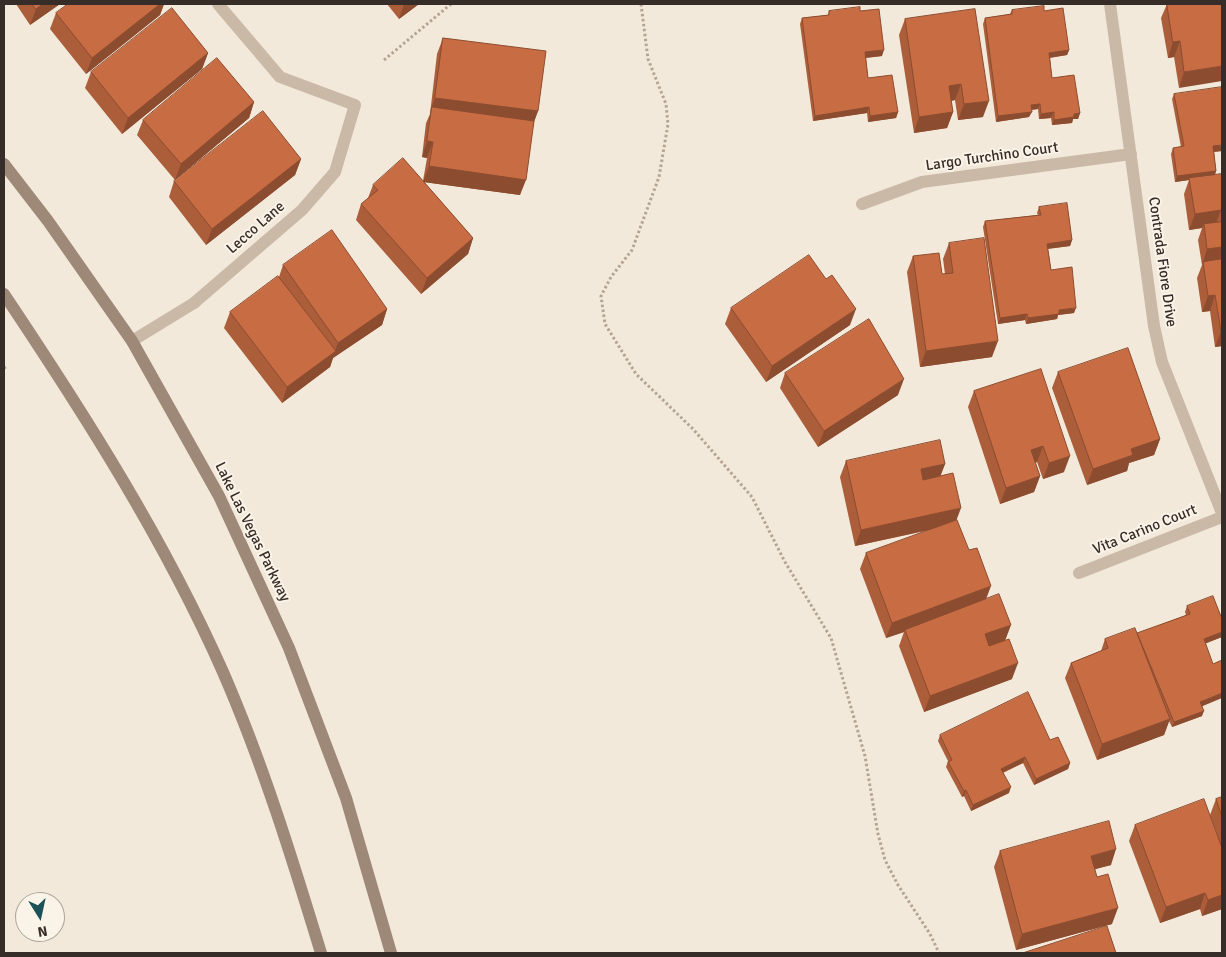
<!DOCTYPE html>
<html>
<head>
<meta charset="utf-8">
<style>
  body { margin:0 }
  #map { position:relative; width:1226px; height:957px; overflow:hidden; background:#f2e9db; font-family:Signika,sans-serif }
  canvas { display:block }
  .frame { position:absolute; inset:0; border:5px solid #372d28; pointer-events:none }
  .north { position:absolute; left:15px; top:892px; width:50px; height:50px; box-sizing:border-box; background:#faf3e8; border:1px solid #aca49b; border-radius:50%; rotate:170deg; font-size:14px; font-weight:700; line-height:20px; text-align:center; color:#372d28 }
  .north::after { content:''; display:block; margin:auto; width:18px; height:22px; background:#1c5159; clip-path:polygon(50% 0,100% 100%,50% 72%,0 100%) }
</style>
</head>
<body>
<div id="map">
<canvas width="1226" height="957"></canvas>
<div class="frame"></div>
<div class="north">N</div>
</div>
<script>
const context = document.querySelector('canvas').getContext('2d');
context.lineJoin = 'round';
function stroke(path, color, width, dash) {
  context.strokeStyle = color;
  context.lineWidth = width;
  context.lineCap = dash ? 'butt' : 'round';
  context.setLineDash(dash || []);
  context.stroke(path);
}
function fillPath(path, color) {
  context.fillStyle = color;
  context.fill(path, 'evenodd');
}
function label(font, color, halo, rows, align = 'center') {
  context.font = font + ' Signika,sans-serif';
  context.lineWidth = 4;
  context.setLineDash([]);
  context.textBaseline = 'middle';
  context.strokeStyle = halo;
  context.fillStyle = color;
  for (const [text, x, y, turn = 0] of rows) {
    context.save();
    context.translate(x, y);
    context.rotate((+turn || 0) * Math.PI / 180);
    context.textAlign = isNaN(turn) ? turn : align;
    if (halo) context.strokeText(text, 0, 0);
    context.fillText(text, 0, 0);
    context.restore();
  }
}
const path = new Path2D(`
  M 641,4 L 648,59 L 666,104 L 668,124 L 659,177 L 632,250 L 611,277 L 601,296 L 605,324 L 636,374 L 693,429 L 752,497 L 785,562 L 831,638 L 865,756 L 878,834 L 885,860 L 898,885 L 930,934 L 939,953
  M 384,60 L 451,4
  M 4,367 L 7,371`);
const lane = new Path2D(`
  M 132,341 L 194,303`);
const street = new Path2D(`
  M 1110,4 L 1154,326 L 1162,362 L 1222,513
  M 862,204 L 922,182 L 1131,154
  M 194,303 L 302,210 L 335,172 L 355,105 L 280,77 L 218,4
  M 1079,573 L 1222,517`);
const secondary = new Path2D(`
  M 4,164 L 48,221 L 132,341 L 219,496 L 289,648 L 346,798 L 391,953
  M 4,294 C 85,415 164,539 223,672 C 263,764 292,858 321,953`);
const wall = new Path2D(`
  M 16,4 L 60,4 L 30,25 Z
  M 160,4 L 164,4 L 160,15 L 86,74 L 50,29 L 56,13 Z
  M 387,4 L 419,4 L 399,19 Z
  M 1167,4 L 1222,4 L 1179,88 L 1174,57 L 1168,58 L 1161,18 Z
  M 975,9 L 983,117 L 958,120 L 955,100 L 951,101 L 953,112 L 947,128 L 914,133 L 899,35 L 905,19 Z
  M 1012,10 L 1044,11 L 1069,50 L 1067,55 L 1050,58 L 1052,78 L 1080,113 L 1078,119 L 1073,119 L 1072,123 L 1052,125 L 1051,118 L 1039,119 L 1038,109 L 1031,110 L 1029,117 L 996,122 L 983,24 L 985,18 L 1010,14 Z
  M 829,11 L 860,11 L 882,56 L 866,58 L 868,78 L 898,112 L 896,118 L 868,122 L 867,113 L 813,121 L 800,24 L 802,18 L 828,15 Z
  M 443,38 L 538,111 L 534,122 L 520,195 L 424,182 L 473,238 L 468,254 L 421,294 L 356,220 L 361,204 L 368,198 L 373,185 L 423,181 L 427,158 L 422,157 L 426,123 L 430,114 L 437,54 Z
  M 208,53 L 202,69 L 122,134 L 85,88 L 91,72 Z
  M 1174,94 L 1222,151 L 1214,152 L 1216,171 L 1215,175 L 1222,174 L 1222,346 L 1215,347 L 1210,311 L 1202,312 L 1197,278 L 1202,265 L 1198,240 L 1202,228 L 1189,230 L 1184,194 L 1189,180 L 1175,182 L 1171,154 L 1173,148 L 1181,147 L 1172,99 Z
  M 254,102 L 249,118 L 175,180 L 137,135 L 143,120 Z
  M 301,159 L 295,175 L 206,245 L 169,197 L 174,181 Z
  M 1039,207 L 1072,240 L 1070,246 L 1048,249 L 1051,270 L 1074,313 L 1058,315 L 1057,319 L 1026,324 L 1025,320 L 998,324 L 983,227 L 985,221 L 1038,215 L 1037,213 Z
  M 949,243 L 992,357 L 920,367 L 907,272 L 913,256 L 942,274 L 945,274 L 943,259 Z
  M 283,265 L 387,309 L 382,325 L 333,358 L 330,367 L 282,403 L 224,328 L 230,312 L 279,277 Z
  M 731,308 L 850,325 L 766,382 L 725,324 Z
  M 1041,369 L 1064,472 L 1043,479 L 1037,462 L 1035,463 L 1040,476 L 1034,492 L 1000,504 L 968,407 L 974,391 Z
  M 1058,372 L 1160,439 L 1154,455 L 1129,463 L 1127,471 L 1087,485 L 1052,388 Z
  M 785,373 L 898,395 L 818,447 L 780,388 Z
  M 846,461 L 945,464 L 940,476 L 986,599 L 1005,640 L 1012,679 L 924,712 L 899,646 L 904,632 L 886,638 L 860,569 L 866,553 L 930,530 L 855,546 L 840,477 Z
  M 1187,606 L 1222,637 L 1205,643 L 1202,716 L 1172,727 L 1169,721 L 1164,735 L 1097,760 L 1065,678 L 1071,663 L 1101,651 L 1105,639 L 1137,634 L 1186,615 L 1185,612 Z
  M 940,735 L 1050,740 L 1070,763 L 1068,769 L 1034,785 L 1023,763 L 1003,773 L 1009,793 L 971,811 L 964,796 L 962,797 L 946,767 L 948,761 L 938,741 Z
  M 1222,797 L 1222,909 L 1202,916 L 1200,909 L 1160,923 L 1129,841 L 1135,825 L 1218,837 L 1210,815 L 1216,799 Z
  M 1000,851 L 1111,865 L 1094,869 L 1112,924 L 1016,950 L 994,867 Z`);
const shadedWall = new Path2D(`
  M 43,4 L 60,4 L 30,25 L 36,9 Z
  M 160,4 L 164,4 L 160,15 L 86,74 L 92,58 Z
  M 404,4 L 419,4 L 399,19 Z
  M 1180,41 L 1174,57 L 1168,58 L 1173,42 Z
  M 884,50 L 882,56 L 863,58 L 865,52 Z
  M 1069,50 L 1067,55 L 1047,58 L 1049,53 Z
  M 208,53 L 202,69 L 122,134 L 128,118 Z
  M 1222,66 L 1222,81 L 1179,88 L 1184,72 Z
  M 961,84 L 955,100 L 943,102 L 949,86 Z
  M 435,98 L 538,111 L 532,127 L 432,107 L 429,114 Z
  M 989,101 L 983,117 L 958,120 L 964,104 Z
  M 254,102 L 249,118 L 175,180 L 181,164 Z
  M 1040,104 L 1038,109 L 1029,110 L 1031,105 Z
  M 869,107 L 867,113 L 813,121 L 815,116 Z
  M 898,112 L 896,118 L 868,122 L 870,116 Z
  M 953,112 L 947,128 L 914,133 L 919,117 Z
  M 1032,112 L 1029,117 L 996,122 L 998,116 Z
  M 1054,112 L 1051,118 L 1039,119 L 1041,114 Z
  M 1080,113 L 1078,119 L 1073,119 L 1072,123 L 1052,125 L 1054,120 L 1074,114 Z
  M 427,141 L 433,142 L 427,158 L 422,157 Z
  M 1222,145 L 1222,151 L 1211,152 L 1213,146 Z
  M 301,159 L 295,175 L 206,245 L 212,229 Z
  M 429,166 L 526,180 L 520,195 L 423,182 Z
  M 1216,171 L 1214,177 L 1189,178 L 1189,180 L 1175,182 L 1177,176 Z
  M 1221,210 L 1215,226 L 1204,224 L 1202,228 L 1189,230 L 1195,214 Z
  M 473,238 L 468,254 L 421,294 L 427,278 Z
  M 1072,240 L 1070,246 L 1045,249 L 1047,244 Z
  M 1222,247 L 1222,262 L 1203,262 L 1202,265 L 1207,249 Z
  M 1215,295 L 1210,311 L 1202,312 L 1208,296 Z
  M 1076,308 L 1074,313 L 1058,315 L 1057,319 L 1026,324 L 1028,318 L 1059,310 Z
  M 387,309 L 382,325 L 333,358 L 330,367 L 282,403 L 287,387 L 335,351 L 338,343 Z
  M 856,309 L 850,325 L 766,382 L 772,366 Z
  M 1027,314 L 1025,320 L 998,324 L 1000,318 Z
  M 1221,331 L 1222,331 L 1222,346 L 1215,347 Z
  M 998,341 L 992,357 L 920,367 L 926,351 Z
  M 904,379 L 898,395 L 818,447 L 824,431 Z
  M 1160,439 L 1154,455 L 1129,463 L 1127,471 L 1087,485 L 1093,469 L 1131,449 Z
  M 1043,446 L 1037,462 L 1025,466 L 1031,450 Z
  M 1070,456 L 1064,472 L 1043,479 L 1049,463 Z
  M 945,464 L 939,480 L 915,485 L 921,469 Z
  M 1040,476 L 1034,492 L 1000,504 L 1006,488 Z
  M 961,508 L 955,524 L 855,546 L 861,530 Z
  M 991,586 L 985,602 L 905,630 L 904,632 L 886,638 L 892,623 Z
  M 1011,625 L 1005,641 L 980,650 L 985,634 Z
  M 1222,632 L 1222,637 L 1202,645 L 1204,639 Z
  M 1018,663 L 1012,679 L 924,712 L 930,696 Z
  M 1222,693 L 1222,698 L 1198,708 L 1200,702 Z
  M 1204,711 L 1202,716 L 1172,727 L 1174,722 Z
  M 1170,719 L 1164,735 L 1097,760 L 1102,744 Z
  M 1025,757 L 1023,763 L 999,774 L 1001,769 Z
  M 1070,763 L 1068,769 L 1034,785 L 1036,779 Z
  M 1011,787 L 1009,793 L 971,811 L 973,805 Z
  M 966,790 L 964,796 L 962,797 L 964,791 Z
  M 1116,849 L 1111,865 L 1085,872 L 1091,856 Z
  M 1205,893 L 1200,909 L 1160,923 L 1166,907 Z
  M 1222,895 L 1222,909 L 1202,916 L 1208,900 Z
  M 1118,908 L 1112,924 L 1016,950 L 1022,934 Z`);
const building = new Path2D(`
  M 32,4 L 43,4 L 36,9 Z
  M 68,4 L 160,4 L 92,58 L 56,13 Z
  M 1167,4 L 1222,4 L 1222,66 L 1184,72 L 1180,41 L 1173,42 Z
  M 1044,6 L 1044,11 L 1063,8 L 1069,50 L 1049,53 L 1052,78 L 1074,75 L 1080,113 L 1074,114 L 1074,117 L 1054,120 L 1054,112 L 1041,114 L 1040,104 L 1031,105 L 1032,112 L 998,116 L 985,18 L 1012,14 L 1012,10 Z
  M 860,7 L 860,11 L 879,9 L 884,50 L 865,52 L 868,78 L 892,75 L 898,112 L 870,116 L 869,107 L 815,116 L 802,18 L 829,15 L 829,11 Z
  M 172,8 L 208,53 L 128,118 L 91,72 Z
  M 975,9 L 989,101 L 964,104 L 961,84 L 949,86 L 953,112 L 919,117 L 905,19 Z
  M 443,38 L 546,51 L 538,111 L 435,98 Z
  M 217,58 L 254,102 L 181,164 L 143,120 Z
  M 1222,87 L 1222,145 L 1213,146 L 1216,171 L 1177,176 L 1173,148 L 1184,146 L 1174,94 Z
  M 432,107 L 534,121 L 526,180 L 429,166 L 433,142 L 427,141 Z
  M 263,111 L 301,159 L 212,229 L 174,181 Z
  M 403,158 L 473,238 L 427,278 L 361,204 L 378,190 L 373,185 Z
  M 1222,174 L 1222,219 L 1221,210 L 1195,214 L 1189,178 Z
  M 1067,203 L 1072,240 L 1047,244 L 1051,270 L 1072,267 L 1076,308 L 1059,310 L 1059,314 L 1028,318 L 1027,314 L 1000,318 L 985,221 L 1041,215 L 1039,207 Z
  M 1222,222 L 1222,247 L 1207,249 L 1204,224 Z
  M 332,230 L 387,309 L 338,343 L 283,265 Z
  M 984,238 L 998,341 L 926,351 L 913,256 L 939,253 L 942,274 L 953,273 L 949,243 Z
  M 809,255 L 826,279 L 832,275 L 856,309 L 772,366 L 731,308 Z
  M 1222,259 L 1222,331 L 1221,331 L 1215,295 L 1208,296 L 1203,262 Z
  M 278,276 L 336,351 L 287,387 L 230,312 Z
  M 869,319 L 904,379 L 824,431 L 785,373 Z
  M 1128,348 L 1160,439 L 1131,449 L 1133,455 L 1093,469 L 1058,372 Z
  M 1041,369 L 1070,456 L 1049,463 L 1043,446 L 1031,450 L 1040,476 L 1006,488 L 974,391 Z
  M 940,440 L 945,464 L 921,469 L 923,480 L 953,473 L 961,508 L 861,530 L 846,461 Z
  M 957,520 L 969,550 L 977,548 L 991,586 L 892,623 L 866,553 Z
  M 999,594 L 1011,625 L 985,634 L 989,646 L 1009,639 L 1018,663 L 930,696 L 905,630 Z
  M 1213,596 L 1222,619 L 1222,632 L 1204,639 L 1213,664 L 1222,660 L 1222,693 L 1200,702 L 1204,711 L 1174,722 L 1137,633 L 1190,614 L 1187,606 Z
  M 1135,628 L 1170,719 L 1102,744 L 1071,663 L 1108,648 L 1105,639 Z
  M 1028,692 L 1050,740 L 1058,737 L 1070,763 L 1036,779 L 1025,757 L 1001,769 L 1011,787 L 973,805 L 966,790 L 964,791 L 948,762 L 952,760 L 940,735 Z
  M 1222,797 L 1222,817 L 1216,799 Z
  M 1204,799 L 1222,848 L 1222,895 L 1208,900 L 1205,893 L 1166,907 L 1135,825 Z
  M 1109,821 L 1116,849 L 1091,856 L 1097,877 L 1108,874 L 1118,908 L 1022,934 L 1000,851 Z
  M 1107,926 L 1116,953 L 1023,953 Z`);
const streetNames = [
  ["Largo Turchino Court",992,157,-8],
  ["Lecco Lane",256,228,-41],
  ["Contrada Fiore Drive",1162,262,82],
  ["Vita Carino Court",1145,530,-22],
  ["Lake Las Vegas Parkway",252,532,64]
];
stroke(path, '#b6a491', 3, [2.5, 2.5]);
stroke(lane, '#cbb9a7', 12);
stroke(street, '#cbb9a7', 12);
stroke(secondary, '#9e8878', 12);
fillPath(wall, '#ac5d3a');
fillPath(shadedWall, '#8c4c2f');
fillPath(building, '#c86c43');
stroke(building, '#8c4c2f', 1);
label('15px', '#372d28', '#faf3e8', streetNames);
</script>
</body>
</html>
